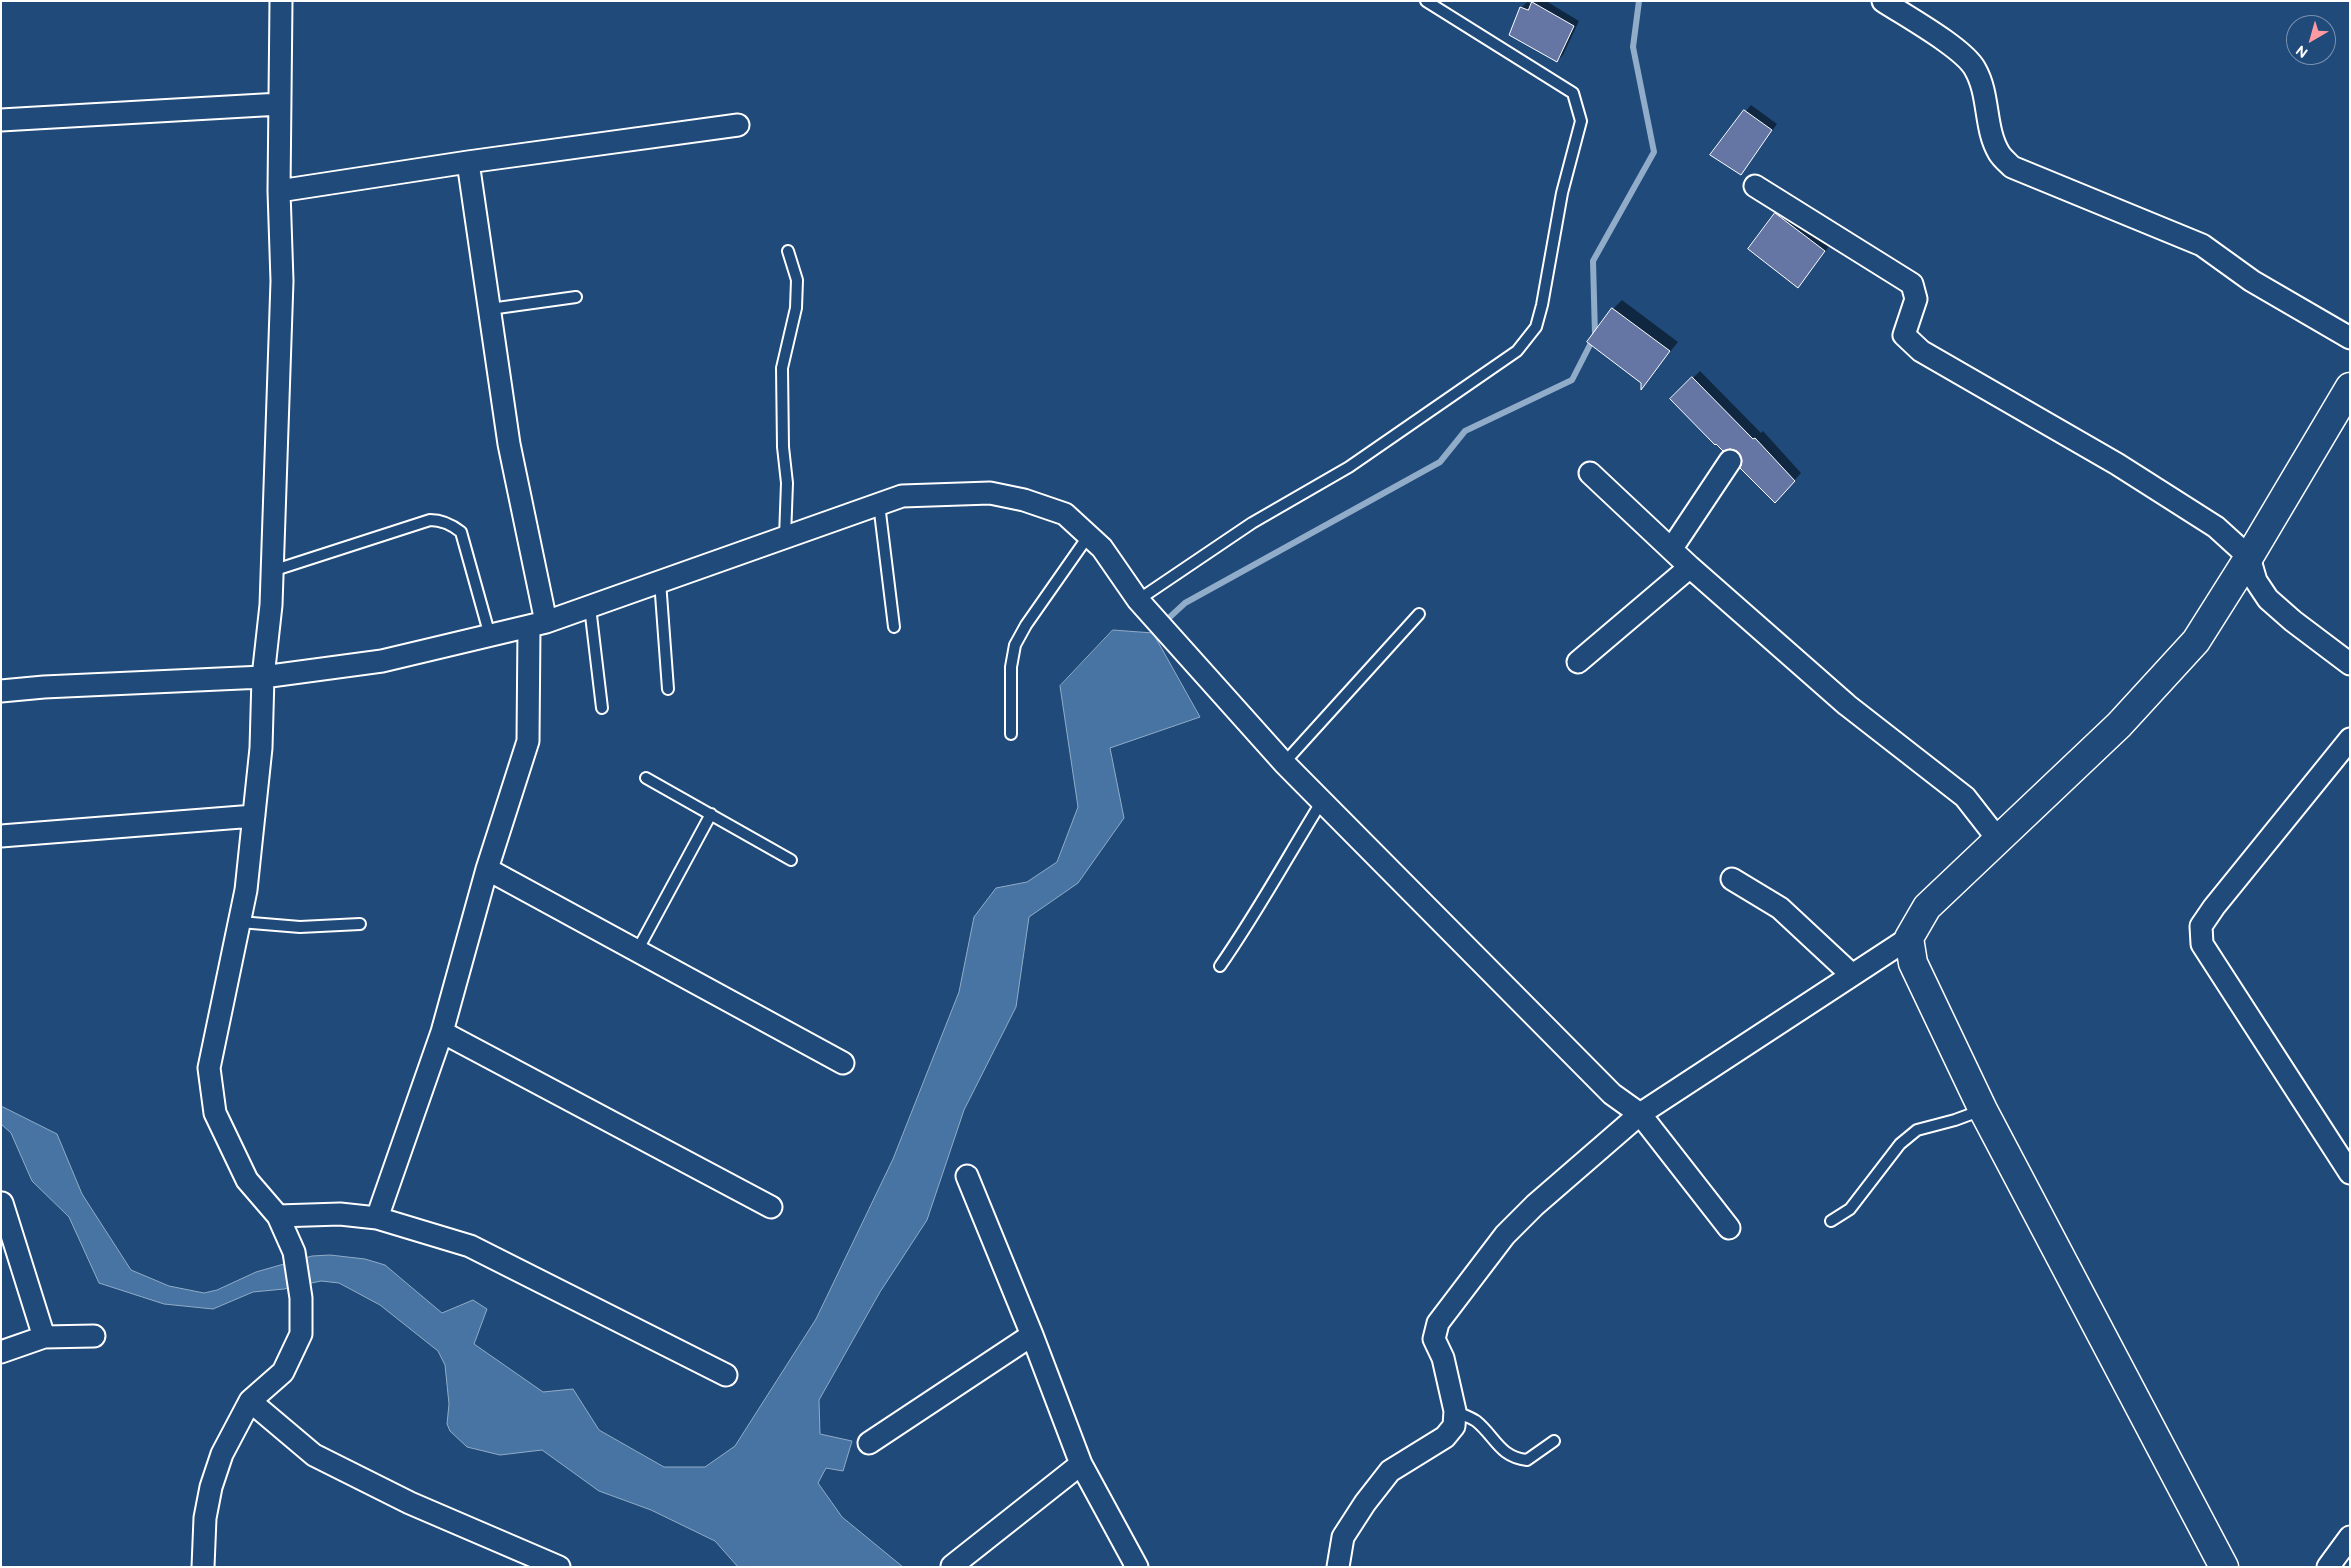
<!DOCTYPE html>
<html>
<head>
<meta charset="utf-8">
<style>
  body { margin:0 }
  #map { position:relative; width:2351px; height:1568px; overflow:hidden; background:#1f4a7a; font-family:"Balsamiq Sans",sans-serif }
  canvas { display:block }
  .frame { position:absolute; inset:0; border:2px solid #fff; pointer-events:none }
  .north { position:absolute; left:2286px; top:15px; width:50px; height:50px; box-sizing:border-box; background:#1f4a7a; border:1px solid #7992af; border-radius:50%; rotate:218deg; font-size:14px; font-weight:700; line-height:20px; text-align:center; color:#fff }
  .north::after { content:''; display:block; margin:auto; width:18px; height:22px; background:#ff9aa2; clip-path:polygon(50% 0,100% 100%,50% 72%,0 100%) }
</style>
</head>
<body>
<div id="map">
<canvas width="2351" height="1568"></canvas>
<div class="frame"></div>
<div class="north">N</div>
</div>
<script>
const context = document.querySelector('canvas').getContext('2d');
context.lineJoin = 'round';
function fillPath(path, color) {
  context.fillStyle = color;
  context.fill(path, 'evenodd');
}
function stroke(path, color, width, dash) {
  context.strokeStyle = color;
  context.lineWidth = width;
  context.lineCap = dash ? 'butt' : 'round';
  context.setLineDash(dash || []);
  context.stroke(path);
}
const water = new Path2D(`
  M 1113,630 L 1153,633 L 1200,717 L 1110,748 L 1124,818 L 1078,883 L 1029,917 L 1016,1007 L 964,1110 L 927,1220 L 880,1292 L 819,1400 L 820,1434 L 852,1441 L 843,1471 L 826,1468 L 818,1483 L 842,1517 L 903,1567 L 738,1567 L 715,1541 L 651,1510 L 599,1491 L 542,1450 L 500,1455 L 467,1447 L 450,1431 L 447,1424 L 449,1404 L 445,1365 L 438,1351 L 380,1305 L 339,1283 L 321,1281 L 284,1289 L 253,1292 L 213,1309 L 164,1304 L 99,1283 L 69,1217 L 32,1181 L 11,1133 L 1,1124 L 1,1106 L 57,1134 L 82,1194 L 131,1270 L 169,1286 L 204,1293 L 217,1290 L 256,1272 L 312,1256 L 330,1255 L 365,1259 L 385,1265 L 442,1313 L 473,1300 L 487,1309 L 474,1344 L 543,1392 L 573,1389 L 599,1430 L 664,1467 L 705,1467 L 735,1446 L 816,1319 L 893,1159 L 959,992 L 974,917 L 996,888 L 1027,882 L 1057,862 L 1078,807 L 1060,686 Z`);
const shadow = new Path2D(`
  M 1535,1 L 1546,1 L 1579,21 L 1563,55 L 1557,61 L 1510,35 L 1522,7 L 1527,2 L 1532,4 Z
  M 1751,105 L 1777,124 L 1741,173 L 1712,155 Z
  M 1781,209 L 1830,245 L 1798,287 L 1776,214 Z
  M 1622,300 L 1678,342 L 1642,387 L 1613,309 Z
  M 1700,371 L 1761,433 L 1763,431 L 1801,473 L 1782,494 L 1744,461 L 1738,450 L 1672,399 Z`);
const stream = new Path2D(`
  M 1171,616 L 1185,603 L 1440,462 L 1465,431 L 1572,380 L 1595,335 L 1593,261 L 1654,152 L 1633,47 L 1639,1`);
const building = new Path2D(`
  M 1532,2 L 1574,26 L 1557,62 L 1509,35 L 1520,7 L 1528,10 Z
  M 1744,110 L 1772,130 L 1741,175 L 1710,155 Z
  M 1775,213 L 1825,251 L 1798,288 L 1748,249 Z
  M 1612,308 L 1670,351 L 1641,390 L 1641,383 L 1587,342 Z
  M 1692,377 L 1753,439 L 1755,438 L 1795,481 L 1775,503 L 1740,468 L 1742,461 L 1737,451 L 1730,449 L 1723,451 L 1716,444 L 1715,445 L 1670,399 Z`);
const lane = new Path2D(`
  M 490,309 L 576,297
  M 879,504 L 894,627
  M 785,537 L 787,483 L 783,447 L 782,368 L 796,308 L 797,280 L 788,251
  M 272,571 L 430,520 C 442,520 451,524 461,532 L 490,636
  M 660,581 L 668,689
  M 1138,600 L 1252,523 L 1349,467 L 1517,351 L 1536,327 L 1542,305 L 1562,193 L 1581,121 L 1573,93 L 1426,1
  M 590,607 L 602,708
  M 1011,734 L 1011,667 L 1015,645 L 1026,625 L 1089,535
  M 1284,763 L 1419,614
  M 646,778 L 791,860
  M 240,922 L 300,927 L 360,924
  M 637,951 L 711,814
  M 1220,966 C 1257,913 1288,856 1322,801
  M 1831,1221 L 1850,1209 L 1900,1144 L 1917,1130 L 1955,1120 L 1982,1110
  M 1455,1411 C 1461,1414 1470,1417 1476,1421 C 1495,1436 1499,1457 1527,1460 L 1554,1441`);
const street = new Path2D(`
  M 1883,1 C 1904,15 1964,48 1975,69 C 1990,95 1984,128 1999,153 C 2002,158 2008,163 2012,167 L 2202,245 L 2252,281 L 2350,338
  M 1,120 L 280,104
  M 468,162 L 509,444 L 546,622
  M 1755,186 L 1912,284 L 1916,299 L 1904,335 L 1921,351 L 2117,464 L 2216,527 L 2249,557 L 2256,581 L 2268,599 L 2293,621 L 2350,664
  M 279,191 L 468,162 L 738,125
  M 1590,473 L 1690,567 L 1847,705 L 1965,797 L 1997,838
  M 1672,548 L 1730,461
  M 1578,662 L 1690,567
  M 1,691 L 44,687 L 263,677 L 382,661 L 546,622 L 902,496 L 990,493 L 1024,500 L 1065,514 L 1102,548 L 1138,600 L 1284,763 L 1612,1094 L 1640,1114 L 1729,1228
  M 2350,739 L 2214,907 L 2201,926 L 2202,944 L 2350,1173
  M 1,836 L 254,816
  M 487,869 L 843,1063
  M 1732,879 L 1780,908 L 1852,975
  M 442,1032 L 771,1207
  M 967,1176 L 1032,1335 L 1081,1464 L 1137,1567
  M 2,1203 L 44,1337
  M 278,1216 L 340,1214 L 377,1218 L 470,1246 L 726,1375
  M 377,1218 L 442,1032 L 487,869 L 528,741 L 529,627
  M 1,1352 L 44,1337 L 94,1336
  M 250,1401 L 314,1455 L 410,1503 L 559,1567
  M 869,1443 L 1032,1335
  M 952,1566 L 1081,1464
  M 203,1567 L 205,1518 L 211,1487 L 222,1454 L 250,1401 L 283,1372 L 301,1334 L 301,1298 L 294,1252 L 278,1216 L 247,1180 L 215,1113 L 209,1068 L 246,890 L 261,748 L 263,677 L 271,605 L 282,281 L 279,191 L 281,1
  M 1338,1567 L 1343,1537 L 1365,1503 L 1390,1471 L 1445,1437 L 1454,1426 L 1455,1411 L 1443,1358 L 1434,1339 L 1438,1323 L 1505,1235 L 1535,1205 L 1640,1114 L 1909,938
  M 2328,1567 L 2350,1537`);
const secondary = new Path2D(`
  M 2224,1567 L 1983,1110 L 1913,963 L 1909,938 L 1927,907 L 2119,725 L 2196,641 L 2249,557 L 2350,387`);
fillPath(water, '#4874a3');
stroke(water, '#91acc8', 1);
fillPath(shadow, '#0007');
stroke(stream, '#91acc8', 6);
fillPath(building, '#6575a4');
stroke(building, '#fff', 1);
stroke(lane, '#fff', 14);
stroke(street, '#fff', 25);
stroke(secondary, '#fff', 31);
stroke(lane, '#1f4a7a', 10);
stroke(street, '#1f4a7a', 21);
stroke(secondary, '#1f4a7a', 28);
</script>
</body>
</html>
